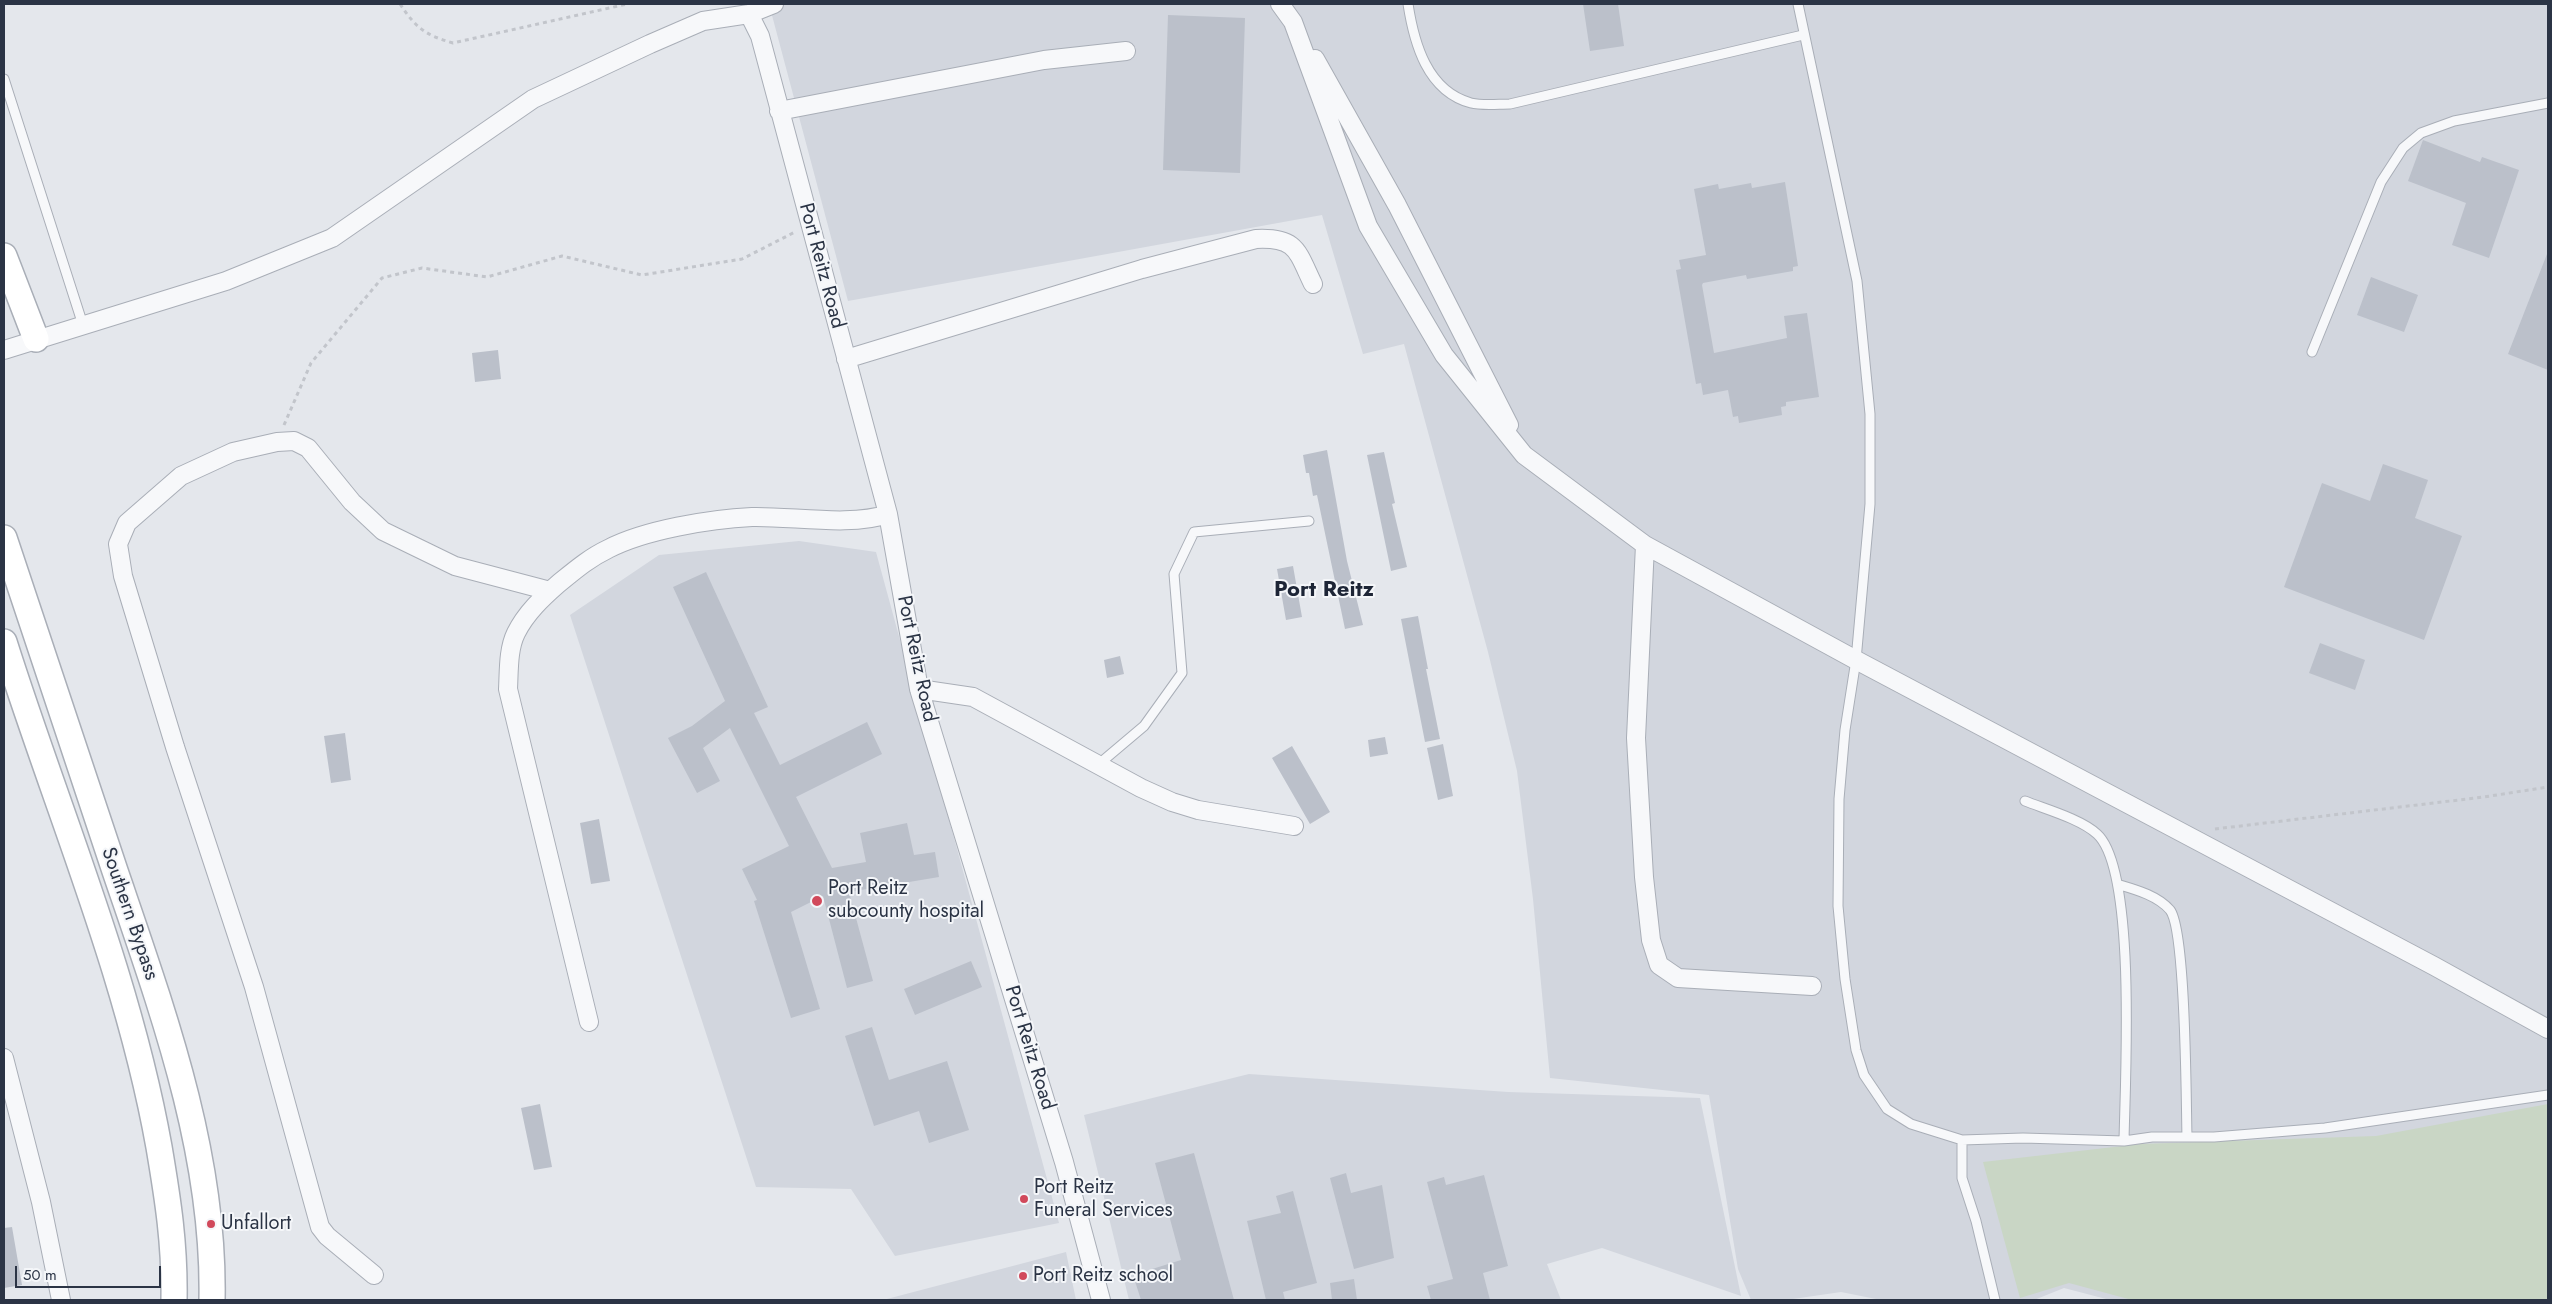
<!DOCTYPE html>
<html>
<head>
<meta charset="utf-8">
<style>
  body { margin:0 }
  #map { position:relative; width:2552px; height:1304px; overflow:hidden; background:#e4e7ec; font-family:Jost,sans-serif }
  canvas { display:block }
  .frame { position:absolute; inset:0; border:5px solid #2b3445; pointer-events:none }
  .scale { position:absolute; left:15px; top:1266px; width:146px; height:22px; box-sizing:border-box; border:2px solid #2b3445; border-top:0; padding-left:6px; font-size:15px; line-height:18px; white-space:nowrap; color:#2b3445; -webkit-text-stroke:4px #f4f6f9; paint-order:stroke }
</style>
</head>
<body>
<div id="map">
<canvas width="2552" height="1304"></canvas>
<div class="frame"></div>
<div class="scale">50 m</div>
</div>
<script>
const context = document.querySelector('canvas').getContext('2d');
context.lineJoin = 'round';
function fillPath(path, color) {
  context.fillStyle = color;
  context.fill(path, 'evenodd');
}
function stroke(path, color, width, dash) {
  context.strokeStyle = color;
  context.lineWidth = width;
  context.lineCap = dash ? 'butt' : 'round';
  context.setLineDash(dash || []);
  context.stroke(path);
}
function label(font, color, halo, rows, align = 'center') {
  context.font = font + ' Jost,sans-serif';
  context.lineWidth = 4;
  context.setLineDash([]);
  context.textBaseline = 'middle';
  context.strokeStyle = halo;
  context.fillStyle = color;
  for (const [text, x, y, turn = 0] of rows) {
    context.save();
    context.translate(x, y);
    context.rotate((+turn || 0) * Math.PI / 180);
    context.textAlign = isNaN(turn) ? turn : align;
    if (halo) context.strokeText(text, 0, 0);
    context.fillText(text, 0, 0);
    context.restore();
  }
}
const built = new Path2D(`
  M 769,4 L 2548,4 L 2548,1300 L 2110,1300 L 2064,1288 L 2034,1300 L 1881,1300 L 1841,1292 L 1786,1300 L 1751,1300 L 1738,1269 L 1709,1095 L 1550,1078 L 1533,899 L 1517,771 L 1488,652 L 1404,344 L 1363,354 L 1322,215 L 848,301 Z
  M 799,541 L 876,552 L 1059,1223 L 895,1256 L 851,1189 L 756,1187 L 570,615 L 659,555 Z
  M 1249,1074 L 1508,1092 L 1700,1098 L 1741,1296 L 1602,1248 L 1547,1264 L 1561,1300 L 1129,1300 L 1084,1115 Z
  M 1066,1252 L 1076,1300 L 883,1300 Z`);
const green = new Path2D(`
  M 2548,1104 L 2548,1300 L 2132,1300 L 2069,1283 L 2020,1298 L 1983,1162 L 2140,1144 L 2376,1136 Z`);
const building = new Path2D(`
  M 1583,4 L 1618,4 L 1624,46 L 1590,51 Z
  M 1168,15 L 1245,18 L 1240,173 L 1163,170 Z
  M 2423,140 L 2480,162 L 2482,157 L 2519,170 L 2489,258 L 2452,245 L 2466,203 L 2408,181 Z
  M 1785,182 L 1798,266 L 1793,267 L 1793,271 L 1747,279 L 1746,275 L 1703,283 L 1702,285 L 1714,353 L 1787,338 L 1784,316 L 1807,313 L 1819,397 L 1786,402 L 1786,406 L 1781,407 L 1782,415 L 1739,423 L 1738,416 L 1733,417 L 1728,390 L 1703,395 L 1701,383 L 1696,384 L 1676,270 L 1681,269 L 1679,260 L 1706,255 L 1694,189 L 1718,184 L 1719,189 L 1751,183 L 1752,188 Z
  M 2547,254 L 2548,254 L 2548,370 L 2508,354 Z
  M 2371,277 L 2418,295 L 2404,332 L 2357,315 Z
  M 498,350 L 501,379 L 475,382 L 472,353 Z
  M 1327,450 L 1347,561 L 1363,625 L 1345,629 L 1317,495 L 1313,496 L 1309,473 L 1306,473 L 1303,455 Z
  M 1384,452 L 1395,503 L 1392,504 L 1407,567 L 1391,571 L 1367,455 Z
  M 2383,464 L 2428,480 L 2415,518 L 2462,536 L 2424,640 L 2284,587 L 2322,483 L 2370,501 Z
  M 1293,566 L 1302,617 L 1286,620 L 1277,569 Z
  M 706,572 L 768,707 L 754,713 L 780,765 L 867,722 L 882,754 L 796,797 L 832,868 L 866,862 L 860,833 L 907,823 L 914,855 L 935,852 L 939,877 L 849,892 L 873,981 L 847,988 L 823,896 L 791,912 L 820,1009 L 791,1018 L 754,901 L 757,900 L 742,869 L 789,846 L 730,728 L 703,748 L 720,781 L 697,793 L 668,738 L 692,726 L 725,701 L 673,587 Z
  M 1418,616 L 1428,669 L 1426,669 L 1440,739 L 1425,742 L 1401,619 Z
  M 2320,643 L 2365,660 L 2355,690 L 2309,673 Z
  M 1120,656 L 1124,674 L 1107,678 L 1104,660 Z
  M 345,733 L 351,780 L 331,783 L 324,736 Z
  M 1385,737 L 1388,754 L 1370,757 L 1368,740 Z
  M 1443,744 L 1453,796 L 1438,800 L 1427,748 Z
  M 1292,746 L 1330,812 L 1310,824 L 1272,758 Z
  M 599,819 L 610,881 L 591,884 L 580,823 Z
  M 971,961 L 982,987 L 915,1015 L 904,989 Z
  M 872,1027 L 889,1080 L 947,1061 L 969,1130 L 929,1143 L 919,1111 L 874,1126 L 845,1036 Z
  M 540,1104 L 552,1167 L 534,1170 L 521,1108 Z
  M 1194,1153 L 1234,1300 L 1141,1300 L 1133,1275 L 1181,1260 L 1155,1163 Z
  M 1346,1173 L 1351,1193 L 1382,1185 L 1394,1258 L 1354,1269 L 1330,1178 Z
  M 1484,1175 L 1508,1266 L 1483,1273 L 1490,1300 L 1431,1300 L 1427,1286 L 1453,1279 L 1427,1182 L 1444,1177 L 1446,1185 Z
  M 1293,1191 L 1317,1283 L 1283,1292 L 1285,1300 L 1266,1300 L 1247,1221 L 1281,1213 L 1276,1196 Z
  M 12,1227 L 22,1285 L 4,1288 L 4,1228 Z
  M 1354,1279 L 1357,1300 L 1332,1300 L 1330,1283 Z`);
const path = new Path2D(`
  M 400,4 C 416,28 425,35 453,43 L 627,4
  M 284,425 L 311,363 L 382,278 L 422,268 L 487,277 L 562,256 L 642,275 L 742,259 L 795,232
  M 2215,829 L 2484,797 L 2548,787`);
const service = new Path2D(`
  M 1408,4 C 1414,43 1427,91 1471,103 C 1483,106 1498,104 1510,104 L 1803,35
  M 1798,4 L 1857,281 L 1870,414 L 1870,504 L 1856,660 L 1845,730 L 1839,799 L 1838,906 L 1845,979 L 1856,1050 L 1864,1075 L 1887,1109 L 1911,1124 L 1962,1140 L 2023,1138 L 2124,1141 L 2152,1137 L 2214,1137 L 2325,1128 L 2548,1095
  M 4,79 L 83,325
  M 2312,352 L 2381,182 L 2403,148 L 2421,133 L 2454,121 L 2548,103
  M 1099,764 L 1144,726 L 1182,673 L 1174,574 L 1194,532 L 1309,521
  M 2025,801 C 2045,809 2081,819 2097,834 C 2137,870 2125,1083 2124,1141
  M 2120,885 C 2137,890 2158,896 2170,910 C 2186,930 2186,1101 2187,1137
  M 1962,1140 L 1962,1178 L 1976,1221 L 1995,1300`);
const minor = new Path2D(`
  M 1280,4 L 1293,22 L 1368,226 L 1444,355 L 1524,455 L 1645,545 L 1856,660 L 2434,966 L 2548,1029
  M 749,14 L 760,36 L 888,514 L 919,689 L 1064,1162 L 1101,1300
  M 1315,59 L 1397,205 L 1509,425
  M 779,111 L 1044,60 L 1126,51
  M 4,350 L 226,281 L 332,238 L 533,99 L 650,44 L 703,21 L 749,14 L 774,4
  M 846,359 L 1142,269 L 1256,239 C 1297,237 1297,251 1313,284
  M 1645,545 L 1636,738 L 1644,877 L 1651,940 L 1659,965 L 1678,978 L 1812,986
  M 919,689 L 973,697 L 1141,788 L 1172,802 L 1198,810 L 1294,826
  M 589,1022 L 508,689 C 509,671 508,649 516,633 C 526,613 542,598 558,584 C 574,571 589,558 608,549 C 644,530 710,519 752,517 C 793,516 850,527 888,514
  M 4,1058 L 41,1202 L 61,1300
  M 374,1275 L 327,1236 L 320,1227 L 254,987 L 175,747 L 123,576 L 118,544 L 127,523 L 181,476 L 233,452 L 277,442 L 294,441 L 308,448 L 352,502 L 383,531 L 455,566 L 550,591`);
const secondary = new Path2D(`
  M 4,256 L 36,339
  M 4,538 C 40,649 77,760 115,871 C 162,1009 215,1152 212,1300
  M 4,642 C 57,810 128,973 159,1147 C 168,1200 175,1245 174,1300`);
const markers = [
  [817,901,6,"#d1495b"],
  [1024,1199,5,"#d1495b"],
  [211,1224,5,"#d1495b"],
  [1023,1276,5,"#d1495b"]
];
const streetNames = [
  ["Port Reitz Road",821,266,75],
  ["Port Reitz Road",916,659,78],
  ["Southern Bypass",129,914,71],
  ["Port Reitz Road",1029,1048,73]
];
const poiNames = [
  ["Port Reitz",828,889],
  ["subcounty hospital",828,912],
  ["Port Reitz",1034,1188],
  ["Funeral Services",1034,1211],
  ["Unfallort",221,1224],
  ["Port Reitz school",1033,1276]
];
const quarterNames = [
  ["Port Reitz",1324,591]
];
fillPath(built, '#d2d6de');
fillPath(green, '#c9d6c5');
fillPath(building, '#bbc0ca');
stroke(service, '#a9aeb7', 11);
stroke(minor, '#a9aeb7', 20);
stroke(secondary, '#a9aeb7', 28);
stroke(path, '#c2c5cb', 3, [4, 4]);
stroke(service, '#f7f8fa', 9);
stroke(minor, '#f7f8fa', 18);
stroke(secondary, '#fff', 25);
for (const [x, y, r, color] of markers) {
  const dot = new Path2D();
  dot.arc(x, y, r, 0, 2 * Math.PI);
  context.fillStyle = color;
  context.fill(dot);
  stroke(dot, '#f4f6f9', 2);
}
label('20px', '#2b3445', '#f4f6f9', streetNames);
label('20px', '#2b3445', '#f4f6f9', poiNames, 'left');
label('bold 22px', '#1d2536', '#f4f6f9', quarterNames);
</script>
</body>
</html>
